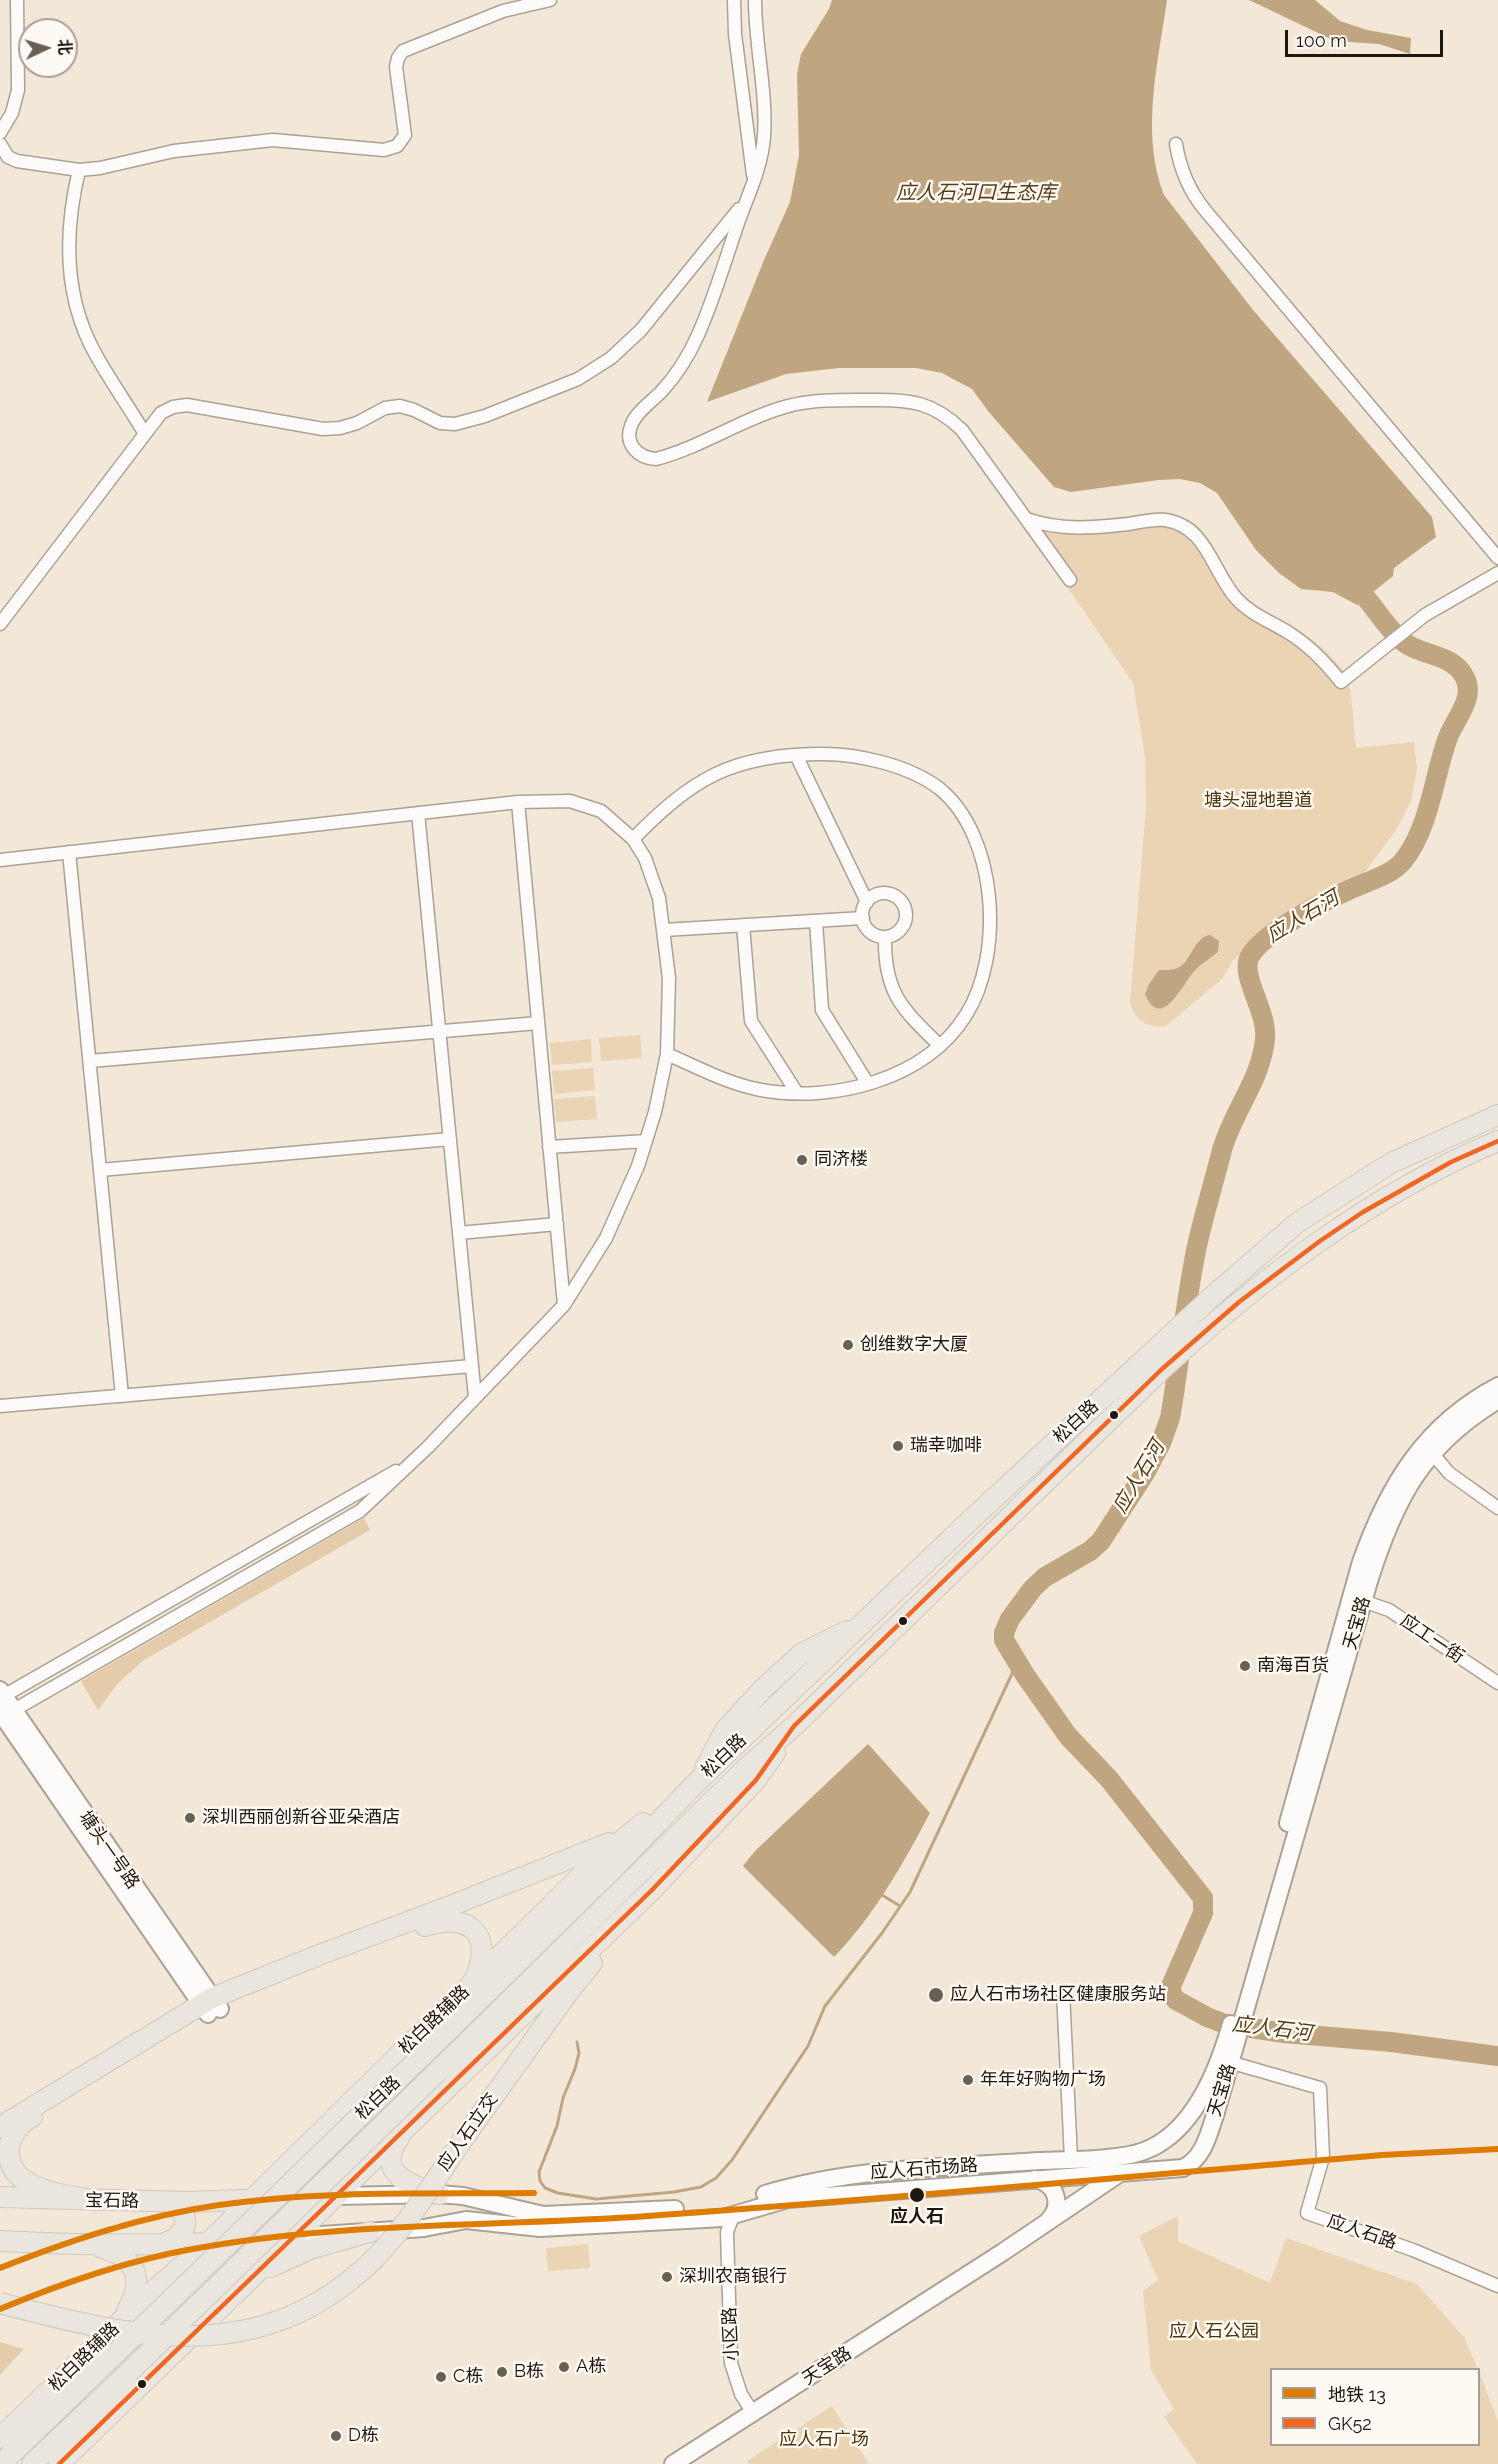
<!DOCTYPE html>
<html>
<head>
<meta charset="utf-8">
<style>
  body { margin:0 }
  #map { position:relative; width:1498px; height:2464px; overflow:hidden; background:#f3e7d7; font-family:Raleway,"Noto Sans SC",sans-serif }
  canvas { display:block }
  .legend { position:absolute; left:1270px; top:2368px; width:210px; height:78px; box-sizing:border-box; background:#fef9f3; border:2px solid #a59f97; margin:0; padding:8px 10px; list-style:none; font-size:18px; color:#1f170d }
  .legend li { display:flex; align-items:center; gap:12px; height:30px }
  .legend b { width:30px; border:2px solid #a59f97 }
  .north { position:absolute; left:18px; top:18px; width:60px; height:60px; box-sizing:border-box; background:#fef9f3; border:2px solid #a59f97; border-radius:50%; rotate:86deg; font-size:16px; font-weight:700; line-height:24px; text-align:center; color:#1f170d }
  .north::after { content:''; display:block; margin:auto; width:21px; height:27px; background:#696054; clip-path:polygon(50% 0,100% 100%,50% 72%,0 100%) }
  .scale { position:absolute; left:1285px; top:30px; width:158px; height:27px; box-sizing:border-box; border:3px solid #1f170d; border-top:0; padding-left:8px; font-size:18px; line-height:21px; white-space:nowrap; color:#1f170d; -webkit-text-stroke:4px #fef9f3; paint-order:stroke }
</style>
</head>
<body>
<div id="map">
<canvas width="1498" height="2464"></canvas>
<ul class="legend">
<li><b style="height:8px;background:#de7c00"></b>地铁 13</li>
<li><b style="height:8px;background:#f26522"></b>GK52</li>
</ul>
<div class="north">北</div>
<div class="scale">100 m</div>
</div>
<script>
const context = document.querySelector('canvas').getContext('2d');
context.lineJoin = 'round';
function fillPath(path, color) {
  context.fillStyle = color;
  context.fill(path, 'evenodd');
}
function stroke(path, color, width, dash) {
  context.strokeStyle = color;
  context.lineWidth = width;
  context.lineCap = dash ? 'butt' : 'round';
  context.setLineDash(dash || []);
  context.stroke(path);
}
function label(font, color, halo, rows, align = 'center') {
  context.font = font + ' Raleway,"Noto Sans SC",sans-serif';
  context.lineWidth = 5;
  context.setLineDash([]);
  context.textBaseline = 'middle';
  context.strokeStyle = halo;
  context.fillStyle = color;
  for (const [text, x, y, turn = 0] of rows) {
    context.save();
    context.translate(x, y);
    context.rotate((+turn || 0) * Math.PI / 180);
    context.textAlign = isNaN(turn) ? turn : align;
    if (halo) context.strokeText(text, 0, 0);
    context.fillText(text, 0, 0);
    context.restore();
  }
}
const green = new Path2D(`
  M 1029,511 C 1063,523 1093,520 1128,516 C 1141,514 1155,510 1169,513 C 1217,522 1214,565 1243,594 C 1257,608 1276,616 1293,626 C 1312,638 1334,656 1346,675 C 1352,686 1354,733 1356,748 L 1414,742 L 1417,769 L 1411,801 L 1396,830 L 1364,873 L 1300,904 L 1233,960 L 1222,979 L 1166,1026 C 1147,1029 1135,1021 1130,1002 L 1146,807 L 1145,757 L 1133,683 L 1020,518 Z
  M 640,1035 L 642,1058 L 601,1061 L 599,1038 Z
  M 591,1039 L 592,1062 L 552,1065 L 550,1043 Z
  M 593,1068 L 595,1090 L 554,1094 L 552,1071 Z
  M 595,1096 L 597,1119 L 556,1122 L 554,1099 Z
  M 1178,2216 L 1178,2241 L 1270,2283 L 1286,2238 L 1417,2284 L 1464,2337 L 1478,2369 L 1272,2370 L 1272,2444 L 1478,2444 L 1479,2371 L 1498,2421 L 1498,2464 L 1197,2464 L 1164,2417 L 1174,2409 L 1151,2370 L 1143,2291 L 1158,2280 L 1139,2236 Z
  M 588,2244 L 590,2268 L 548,2271 L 546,2248 Z
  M 832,2406 L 869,2464 L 749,2464 L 747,2461 Z`);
const forest = new Path2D(`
  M 364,1518 L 370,1530 L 144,1660 L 118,1683 L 98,1710 L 81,1681 Z
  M 0,2342 L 24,2349 L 0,2375 Z`);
const water = new Path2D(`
  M 832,0 L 1167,0 C 1158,63 1140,134 1164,195 L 1253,310 L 1432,517 L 1436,537 L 1394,568 L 1393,576 L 1357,605 L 1333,592 L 1301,589 L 1279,573 L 1256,550 L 1217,493 L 1200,483 L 1180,479 L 1159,480 L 1071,492 L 1054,487 L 988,411 L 972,389 L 942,373 L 916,368 L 839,368 L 786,374 L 707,402 L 764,260 L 790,202 L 799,155 L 797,74 L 801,54 L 829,9 Z
  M 1249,0 L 1315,0 L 1340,21 L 1367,30 L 1411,38 L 1410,54 L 1379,44 L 1335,41 Z
  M 1210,935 L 1219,941 L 1218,952 C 1211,958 1202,963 1195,970 C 1183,983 1161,1033 1145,994 L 1149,984 L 1159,970 C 1164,970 1170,970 1175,969 C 1192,964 1192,938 1210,935 Z
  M 868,1744 L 930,1813 C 903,1864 874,1916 834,1957 L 743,1866 L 755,1851 Z`);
const stream = new Path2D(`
  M 882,1895 L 900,1906
  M 577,2042 L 579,2053 L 575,2069 L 563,2098 L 557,2126 L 539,2172 L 540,2181 L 545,2188 L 558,2193 L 596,2199 L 674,2192 L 701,2187 L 716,2178 L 732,2160 L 808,2046 L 825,2006 L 882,1933 L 910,1892 L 1017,1663`);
const river = new Path2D(`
  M 1366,598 C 1377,611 1388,629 1401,640 C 1419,656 1452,653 1464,676 C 1477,698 1454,719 1447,740 C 1434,777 1429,829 1403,861 C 1392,875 1368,881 1351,889 C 1328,899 1259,935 1249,958 C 1241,978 1268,1012 1265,1039 C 1261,1080 1233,1111 1222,1150 C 1214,1182 1204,1214 1197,1246 C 1185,1303 1180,1361 1170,1418 L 1161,1443 L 1145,1473 L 1101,1541 L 1090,1551 L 1045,1577 L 1033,1588 L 1010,1619 L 1004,1633 L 1004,1640 L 1025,1675 L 1068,1736 L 1109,1779 L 1203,1898 L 1203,1913 L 1171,1986 L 1171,1993 L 1176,2000 L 1207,2017 L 1225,2024 L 1284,2033 L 1391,2042 L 1498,2056`);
const street = new Path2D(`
  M 734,0 L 735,34 L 753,175
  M 755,0 C 755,45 767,91 764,136 C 762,167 748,195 738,223 C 725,261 714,299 698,335 C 689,355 676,376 661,392 C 651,402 635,413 631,426 C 624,445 639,458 656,459 C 702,447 743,418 788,406 C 815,399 843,400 870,400 C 910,399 933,402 962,430 L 1070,580
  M 0,133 L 12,113 L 18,90 L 17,0
  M 0,144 L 8,157 L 17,161 L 79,170 L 100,168 L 174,151 L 273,140 L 384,150 L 397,146 L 405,135 L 396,67 L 398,58 L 403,51 L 503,11 L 550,0
  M 1176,144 C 1180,169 1188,189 1204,209 L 1498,558
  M 79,170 C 64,233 63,297 96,355 C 111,382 129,407 145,434
  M 1026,519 C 1061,531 1093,528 1129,524 C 1141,522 1153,519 1165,520 C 1207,526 1212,571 1236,598 C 1250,614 1270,621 1289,633 C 1310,646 1326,663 1341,682 L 1425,615 L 1498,573
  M 0,624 L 161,413 L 173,407 L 187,405 L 323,429 L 340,428 L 357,423 L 385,408 L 400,406 L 414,410 L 440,423 L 455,424 L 485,416 L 578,379 L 611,358 L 641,330 L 739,209
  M 796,755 L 867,902
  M 518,802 L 564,1305
  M 418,813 L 475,1397
  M 633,839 C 692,779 731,755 818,754 C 856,753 909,765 940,789 C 998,837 1004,955 966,1015 C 925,1080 833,1103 761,1090 C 728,1084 697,1067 667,1054
  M 69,852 L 122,1396
  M 0,860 L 518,802 L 570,801 L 601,811 L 633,839 L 645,858 L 659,898 L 669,978 L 667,1054 L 655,1112 L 638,1166 L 606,1238 L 564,1305 L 428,1447 L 360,1511 L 7,1714
  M862 915a22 22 0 1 1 44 0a22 22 0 1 1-44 0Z
  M 816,921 L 822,1010 L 868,1084
  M 743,925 L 751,1021 L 797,1093
  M 664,930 L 863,918
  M 885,937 C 884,992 901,1008 939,1045
  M 90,1061 L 538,1023
  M 549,1147 L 646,1141
  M 100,1170 L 450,1139
  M 459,1233 L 557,1224
  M 0,1406 L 472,1366
  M 1433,1454 L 1449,1473 L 1498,1508
  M 1363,1601 L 1389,1610 L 1498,1683
  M 0,1698 L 396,1471
  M 1063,1992 L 1071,2159
  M 1222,2060 L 1320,2088 L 1323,2157 L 1307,2213 L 1413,2250 L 1498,2286
  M 733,2216 L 727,2232 L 731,2363 L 741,2394 L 753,2413`);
const secondary = new Path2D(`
  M 0,1690 L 220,2009
  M 0,1712 L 208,2014
  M 1288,1823 L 1361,1562 C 1388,1486 1424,1425 1498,1386
  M 1034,2179 C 1056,2182 1064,2205 1048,2221
  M 765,2194 C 854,2167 948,2167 1040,2161 C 1067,2160 1121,2160 1144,2151 C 1193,2133 1218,2070 1231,2024
  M 337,2196 L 439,2194 L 463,2196 L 543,2215 L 675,2209
  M 293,2237 L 424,2228 L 466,2220 L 540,2228 L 723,2218 L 788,2199 L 1183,2168 C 1204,2158 1209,2133 1216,2112 L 1369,1581 C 1395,1499 1422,1446 1498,1400
  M 673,2464 L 1003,2252 L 1120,2173`);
const primary = new Path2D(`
  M 705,1768 L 725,1730 L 763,1689 L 801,1654 L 847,1631
  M 425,1926 C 470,1912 494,1934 475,1979
  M 423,2055 L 615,1867 L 700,1779 L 963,1527 L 1215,1294 L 1297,1223 L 1391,1163 L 1498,1115
  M 438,2071 L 745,1769 L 794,1726 L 1162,1369 C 1262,1278 1372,1194 1498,1141
  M 32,2117 C 19,2124 10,2134 9,2150 C 7,2190 64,2195 93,2200
  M 0,2127 L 212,1998 L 319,1955 L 450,1906 L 609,1843
  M 468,2132 L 570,1990 L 592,1963
  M 399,2138 C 374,2173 412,2187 439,2194
  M 0,2197 L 188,2202 L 320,2197
  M 0,2241 C 91,2246 185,2246 276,2239
  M 165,2243 C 190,2235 193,2211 167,2202
  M 102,2248 C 137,2258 145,2279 127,2311
  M 271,2267 L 310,2249 L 370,2232
  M 0,2438 L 143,2300 L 208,2243 L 592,1865 L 643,1823
  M 1,2464 L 117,2352
  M 32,2464 L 129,2372
  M 59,2464 L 653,1889 L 756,1780 L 775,1753`);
const primaryBridge = new Path2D(`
  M 0,2303 C 135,2339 261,2369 373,2260 C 410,2223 438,2175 468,2132
  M 117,2352 L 423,2055
  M 129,2372 L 438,2071`);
const bus1 = new Path2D(`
  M 59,2464 L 653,1889 L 756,1780 L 794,1726 L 1162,1369 L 1239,1302 L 1320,1241 L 1363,1212 L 1451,1162 L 1498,1141`);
const metro1 = new Path2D(`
  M 0,2268 C 71,2240 143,2216 219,2205 C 323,2190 429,2194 534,2193
  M 0,2309 C 60,2284 123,2262 187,2250 C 339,2221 495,2227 648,2216 C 893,2199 1137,2176 1382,2155 L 1498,2149`);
const markers = [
  [802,1160,6,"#696054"],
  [848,1345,6,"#696054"],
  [1114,1415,5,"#1f170d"],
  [898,1446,6,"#696054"],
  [903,1621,5,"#1f170d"],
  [1245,1666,6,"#696054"],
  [190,1818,6,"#696054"],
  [936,1995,8,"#696054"],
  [968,2080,6,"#696054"],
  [917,2195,8,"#1f170d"],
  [667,2277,6,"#696054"],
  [564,2367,6,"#696054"],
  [502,2372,6,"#696054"],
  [441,2377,6,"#696054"],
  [142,2384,5,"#1f170d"],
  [336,2436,6,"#696054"]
];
const parkNames = [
  ["塘头湿地碧道",1258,801],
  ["应人石公园",1214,2332],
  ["应人石广场",824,2440]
];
const poiNames = [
  ["同济楼",814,1160],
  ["创维数字大厦",860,1345],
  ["瑞幸咖啡",910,1446],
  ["南海百货",1257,1666],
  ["深圳西丽创新谷亚朵酒店",202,1818],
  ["应人石市场社区健康服务站",950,1995],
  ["年年好购物广场",980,2080],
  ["深圳农商银行",679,2277],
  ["A栋",576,2367],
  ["B栋",514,2372],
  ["C栋",453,2377],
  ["D栋",348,2436]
];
const streetNames = [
  ["松白路",1076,1422,-43],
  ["天宝路",1357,1623,-74],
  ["应工一街",1432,1639,34],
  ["松白路",724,1756,-44],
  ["塘头一号路",109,1850,55],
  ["松白路辅路",434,2020,-44],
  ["天宝路",1222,2090,-73],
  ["松白路",378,2098,-44],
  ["应人石立交",468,2132,-55],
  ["应人石市场路",924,2169,-4],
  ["宝石路",112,2201,1],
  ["应人石路",1362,2232,19],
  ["小区路",731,2334,-93],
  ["松白路辅路",84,2357,-44],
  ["天宝路",827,2366,-33]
];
const stopNames = [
  ["应人石",917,2217]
];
const waterNames = [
  ["应人石河口生态库",976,193],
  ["应人石河",1303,917,-31],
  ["应人石河",1139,1477,-59],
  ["应人石河",1272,2029,7]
];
fillPath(green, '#ebd4b4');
fillPath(forest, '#e4ccaa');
fillPath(water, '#c0a680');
stroke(stream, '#c0a680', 3);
stroke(river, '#c0a680', 20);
stroke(street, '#aaa296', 15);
stroke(secondary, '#aaa296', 20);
stroke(primary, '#cec8c0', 22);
stroke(street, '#fdfbf9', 12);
stroke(secondary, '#fdfbf9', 16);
stroke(primary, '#eae5dd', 20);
stroke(primaryBridge, '#cec8c0', 22, []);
stroke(primaryBridge, '#eae5dd', 20);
stroke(bus1, '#f26522', 4.5);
stroke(metro1, '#de7c00', 6);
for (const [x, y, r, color] of markers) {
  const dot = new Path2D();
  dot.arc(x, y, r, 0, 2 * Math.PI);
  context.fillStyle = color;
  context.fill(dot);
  stroke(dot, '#fef9f3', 2);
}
label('18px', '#4c340d', '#fef9f3', parkNames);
label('18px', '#1f170d', '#fef9f3', poiNames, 'left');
label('18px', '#1f170d', '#fef9f3', streetNames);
label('bold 18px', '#1f170d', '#fef9f3', stopNames);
label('italic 20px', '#563f18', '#fef9f3', waterNames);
</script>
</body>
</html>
